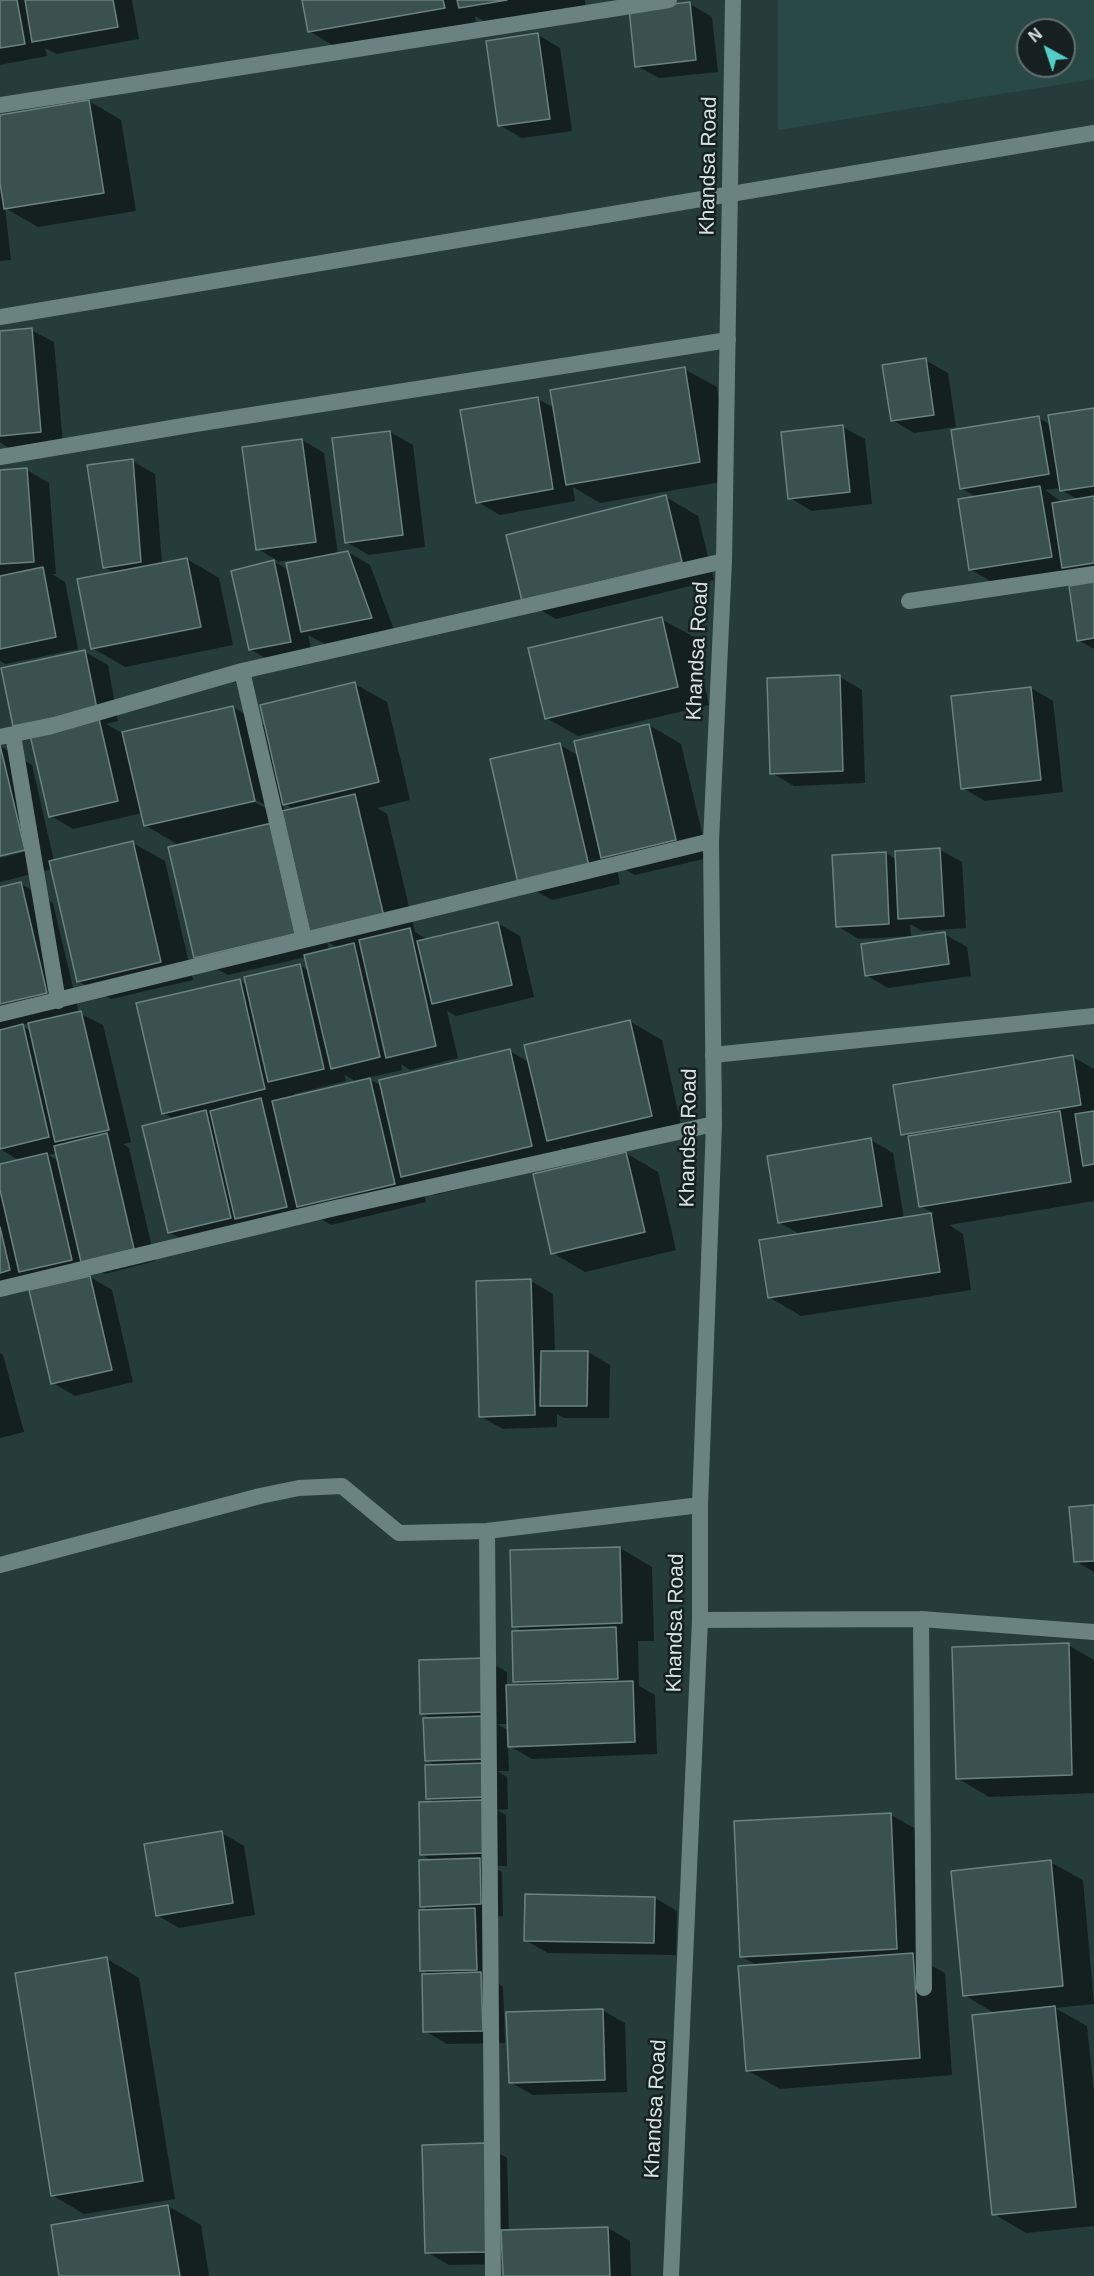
<!DOCTYPE html>
<html>
<head>
<meta charset="utf-8">
<style>
  body { margin:0 }
  #map { position:relative; width:1094px; height:2276px; overflow:hidden; background:#253c3a; font-family:Helvetica,sans-serif }
  canvas { display:block }
  .north { position:absolute; left:1016px; top:18px; width:60px; height:60px; box-sizing:border-box; background:#162020; border:2px solid #636e6e; border-radius:50%; rotate:320deg; font-size:16px; font-weight:700; line-height:24px; text-align:center; color:#d6e3e2 }
  .north::after { content:''; display:block; margin:auto; width:21px; height:27px; background:#54cdc8; clip-path:polygon(50% 0,100% 100%,50% 72%,0 100%) }
</style>
</head>
<body>
<div id="map">
<canvas width="1094" height="2276"></canvas>
<div class="north">N</div>
</div>
<script>
const context = document.querySelector('canvas').getContext('2d');
context.lineJoin = 'round';
function fillPath(path, color) {
  context.fillStyle = color;
  context.fill(path, 'evenodd');
}
function stroke(path, color, width, dash) {
  context.strokeStyle = color;
  context.lineWidth = width;
  context.lineCap = dash ? 'butt' : 'round';
  context.setLineDash(dash || []);
  context.stroke(path);
}
function label(font, color, halo, rows, align = 'center') {
  context.font = font + ' Helvetica,sans-serif';
  context.lineWidth = 5;
  context.setLineDash([]);
  context.textBaseline = 'middle';
  context.strokeStyle = halo;
  context.fillStyle = color;
  for (const [text, x, y, turn = 0] of rows) {
    context.save();
    context.translate(x, y);
    context.rotate((+turn || 0) * Math.PI / 180);
    context.textAlign = isNaN(turn) ? turn : align;
    if (halo) context.strokeText(text, 0, 0);
    context.fillText(text, 0, 0);
    context.restore();
  }
}
const built = new Path2D(`
  M 778,0 L 1094,0 L 1094,79 L 778,130 ZM 1028,30 L 1064,30 L 1064,66 L 1028,66 Z`);
const shadow = new Path2D(`
  M 0,0 L 132,0 L 139,39 L 56,54 L 45,48 L 47,56 L 0,65 Z
  M 304,0 L 585,0 L 586,10 L 493,26 L 475,16 L 476,26 L 341,50 L 309,31 Z
  M 690,4 L 712,17 L 718,72 L 659,78 L 637,66 Z
  M 538,35 L 560,48 L 572,131 L 522,138 L 499,125 Z
  M 89,101 L 121,120 L 136,211 L 38,227 L 5,208 L 11,260 L 0,261 L 0,116 Z
  M 31,330 L 54,342 L 63,444 L 12,450 L 0,442 L 0,333 Z
  M 925,360 L 948,373 L 956,427 L 914,433 L 892,420 Z
  M 684,369 L 717,387 L 732,480 L 600,503 L 573,487 L 575,501 L 500,515 L 478,502 L 538,399 L 554,408 Z
  M 1094,410 L 1094,649 L 1078,640 L 1093,584 L 992,582 L 970,569 L 978,498 L 961,488 L 1039,418 L 1051,425 ZM 1061,488 L 1061,490 L 1079,500 L 1063,503 L 1045,490 Z
  M 843,427 L 865,439 L 872,504 L 812,511 L 790,498 Z
  M 390,432 L 413,445 L 425,547 L 369,555 L 346,542 L 333,440 Z
  M 302,440 L 324,453 L 338,554 L 348,552 L 370,565 L 394,630 L 325,644 L 308,635 L 312,654 L 272,662 L 250,649 L 233,572 L 278,561 L 258,549 ZM 303,559 L 303,561 L 289,570 L 275,562 Z
  M 132,461 L 155,474 L 162,564 L 187,559 L 219,578 L 233,645 L 125,667 L 92,648 L 115,573 L 104,567 Z
  M 27,470 L 49,483 L 56,574 L 52,574 L 65,582 L 78,649 L 6,664 L 0,661 L 0,472 Z
  M 666,497 L 698,516 L 714,580 L 556,619 L 523,600 Z
  M 661,619 L 694,637 L 709,705 L 578,736 L 546,718 Z
  M 85,652 L 108,665 L 118,721 L 106,724 L 122,733 L 233,707 L 267,727 L 355,684 L 387,702 L 410,800 L 377,808 L 387,814 L 415,932 L 428,940 L 497,923 L 520,936 L 534,997 L 456,1016 L 447,1011 L 458,1058 L 410,1070 L 401,1064 L 402,1070 L 367,1078 L 382,1086 L 510,1051 L 530,1063 L 629,1021 L 662,1040 L 683,1134 L 580,1159 L 560,1147 L 564,1164 L 435,1195 L 423,1188 L 426,1202 L 331,1225 L 306,1210 L 191,1245 L 169,1232 L 174,1119 L 163,1113 L 239,980 L 247,985 L 300,965 L 309,971 L 306,957 L 228,975 L 195,957 L 180,846 L 145,825 L 142,813 L 73,829 L 51,816 ZM 249,796 L 285,816 L 284,819 L 248,798 ZM 283,803 L 295,810 L 285,812 ZM 327,942 L 338,948 L 329,950 ZM 345,1075 L 357,1082 L 294,1097 L 294,1094 L 346,1081 Z
  M 840,677 L 862,690 L 865,783 L 794,786 L 772,773 Z
  M 1031,688 L 1053,701 L 1063,792 L 985,801 L 963,788 Z
  M 649,725 L 681,744 L 708,858 L 635,875 L 616,864 L 620,884 L 552,900 L 520,882 L 560,745 L 579,756 Z
  M 0,746 L 32,765 L 54,861 L 133,843 L 165,861 L 193,980 L 111,999 L 78,981 L 52,869 L 0,882 L 0,858 L 32,850 L 32,847 L 0,855 Z
  M 940,850 L 962,862 L 966,928 L 922,931 L 910,924 L 911,936 L 859,939 L 837,926 L 886,853 L 897,860 Z
  M 21,884 L 53,903 L 79,1013 L 103,1025 L 131,1142 L 123,1144 L 129,1148 L 155,1261 L 105,1274 L 92,1267 L 0,1288 L 0,1165 L 20,1161 L 0,1149 L 0,889 ZM 30,1023 L 31,1031 L 21,1025 ZM 57,1153 L 59,1161 L 48,1155 Z
  M 944,934 L 967,947 L 971,976 L 888,988 L 866,975 Z
  M 1073,1057 L 1094,1069 L 1094,1201 L 949,1225 L 963,1234 L 971,1290 L 801,1316 L 769,1297 L 801,1235 L 779,1222 L 871,1140 L 893,1153 L 904,1219 L 935,1214 L 921,1206 L 909,1138 L 903,1134 Z
  M 626,1153 L 658,1172 L 676,1250 L 585,1272 L 553,1253 Z
  M 90,1277 L 112,1290 L 133,1382 L 75,1396 L 53,1383 Z
  M 531,1281 L 553,1294 L 555,1352 L 588,1352 L 610,1365 L 609,1418 L 564,1418 L 557,1414 L 557,1427 L 503,1429 L 480,1416 Z
  M 0,1353 L 3,1355 L 24,1432 L 0,1438 Z
  M 1094,1506 L 1094,1572 L 1075,1561 Z
  M 620,1548 L 652,1567 L 654,1641 L 638,1641 L 639,1686 L 655,1695 L 657,1754 L 532,1759 L 508,1745 L 509,1771 L 497,1771 L 507,1777 L 508,1809 L 497,1810 L 506,1815 L 507,1866 L 491,1866 L 502,1872 L 503,1916 L 487,1917 L 499,1984 L 503,1987 L 505,2043 L 447,2044 L 425,2031 L 431,1976 L 422,1970 L 431,1911 L 421,1906 L 433,1861 L 422,1855 L 436,1803 L 427,1798 L 437,1766 L 426,1760 L 433,1720 L 422,1713 L 484,1659 L 507,1672 L 507,1687 L 523,1686 L 515,1681 L 524,1632 L 514,1626 ZM 497,1724 L 509,1724 L 509,1731 Z
  M 1068,1645 L 1094,1660 L 1094,1793 L 989,1797 L 957,1778 Z
  M 891,1815 L 923,1833 L 929,1964 L 945,1973 L 952,2075 L 780,2089 L 747,2070 L 758,1966 L 741,1956 Z
  M 222,1833 L 244,1846 L 255,1915 L 179,1928 L 157,1915 Z
  M 1050,1862 L 1083,1880 L 1094,2004 L 1055,2008 L 1087,2026 L 1094,2092 L 1094,2226 L 1026,2233 L 994,2214 L 996,2014 L 964,1995 Z
  M 527,1896 L 655,1898 L 677,1911 L 676,1955 L 548,1953 L 525,1940 Z
  M 107,1959 L 139,1978 L 175,2199 L 84,2214 L 52,2195 Z
  M 602,2010 L 625,2023 L 627,2092 L 533,2095 L 510,2082 Z
  M 485,2145 L 507,2158 L 509,2232 L 608,2228 L 630,2241 L 631,2276 L 504,2276 L 504,2264 L 449,2265 L 427,2252 Z
  M 168,2206 L 201,2225 L 209,2276 L 60,2276 Z`);
const building = new Path2D(`
  M 0,0 L 17,0 L 25,44 L 0,48 Z
  M 25,0 L 113,0 L 118,27 L 32,42 Z
  M 302,0 L 443,0 L 445,8 L 308,32 Z
  M 457,0 L 507,0 L 459,8 Z
  M 690,2 L 696,60 L 635,67 L 629,9 Z
  M 538,33 L 550,119 L 498,126 L 486,41 Z
  M 89,100 L 104,193 L 4,209 L 0,183 L 0,115 Z
  M 32,328 L 41,432 L 0,436 L 0,331 Z
  M 926,358 L 934,415 L 891,421 L 882,365 Z
  M 685,367 L 700,462 L 566,485 L 550,390 Z
  M 538,397 L 553,489 L 476,503 L 460,410 Z
  M 1094,408 L 1094,486 L 1060,491 L 1048,415 Z
  M 1039,416 L 1049,474 L 960,489 L 951,430 Z
  M 843,425 L 850,492 L 788,499 L 781,432 Z
  M 390,431 L 403,535 L 345,543 L 332,438 Z
  M 302,439 L 316,542 L 256,550 L 242,447 Z
  M 133,459 L 141,562 L 103,568 L 87,465 Z
  M 27,468 L 34,562 L 0,564 L 0,470 Z
  M 1040,486 L 1052,557 L 969,570 L 958,499 Z
  M 666,495 L 682,562 L 522,601 L 506,535 Z
  M 1094,496 L 1094,563 L 1062,568 L 1052,503 Z
  M 348,551 L 372,618 L 301,632 L 286,563 Z
  M 187,558 L 201,627 L 91,649 L 77,579 Z
  M 274,560 L 291,642 L 249,650 L 231,571 Z
  M 43,567 L 56,637 L 0,649 L 0,576 Z
  M 1094,582 L 1094,638 L 1077,641 L 1069,586 Z
  M 662,617 L 678,687 L 545,719 L 528,648 Z
  M 85,650 L 97,709 L 13,726 L 1,668 Z
  M 840,675 L 843,771 L 770,774 L 767,678 Z
  M 355,682 L 379,782 L 283,805 L 260,705 Z
  M 1031,687 L 1041,780 L 961,789 L 951,696 Z
  M 233,706 L 255,801 L 144,826 L 122,732 Z
  M 99,719 L 118,801 L 49,817 L 30,735 Z
  M 649,724 L 676,840 L 601,858 L 574,741 Z
  M 560,743 L 589,866 L 518,883 L 490,759 Z
  M 0,745 L 25,850 L 0,856 Z
  M 355,794 L 384,917 L 310,934 L 282,811 Z
  M 272,823 L 298,933 L 194,958 L 168,847 Z
  M 133,841 L 161,962 L 77,982 L 49,861 Z
  M 940,848 L 944,916 L 898,919 L 895,851 Z
  M 886,852 L 889,924 L 836,927 L 832,855 Z
  M 21,882 L 47,993 L 0,1004 L 0,887 Z
  M 498,922 L 512,985 L 432,1004 L 417,941 Z
  M 410,928 L 436,1046 L 386,1058 L 359,940 Z
  M 945,932 L 949,964 L 865,976 L 861,944 Z
  M 354,943 L 380,1057 L 331,1069 L 304,955 Z
  M 300,964 L 324,1069 L 268,1082 L 244,977 Z
  M 240,979 L 265,1089 L 162,1114 L 136,1003 Z
  M 81,1011 L 109,1130 L 55,1142 L 28,1023 Z
  M 630,1020 L 652,1116 L 547,1141 L 524,1045 Z
  M 23,1024 L 49,1137 L 0,1149 L 0,1030 Z
  M 510,1049 L 532,1146 L 401,1177 L 379,1080 Z
  M 1073,1055 L 1081,1105 L 901,1135 L 893,1085 Z
  M 370,1078 L 395,1184 L 297,1207 L 272,1101 Z
  M 261,1098 L 287,1207 L 235,1219 L 210,1111 Z
  M 206,1110 L 231,1218 L 168,1233 L 142,1126 Z
  M 1060,1111 L 1071,1182 L 919,1207 L 908,1136 Z
  M 1094,1111 L 1094,1164 L 1083,1166 L 1075,1114 Z
  M 107,1133 L 134,1249 L 81,1262 L 54,1146 Z
  M 871,1138 L 882,1206 L 778,1223 L 767,1156 Z
  M 626,1152 L 645,1232 L 551,1254 L 533,1174 Z
  M 47,1153 L 72,1260 L 19,1272 L 0,1190 L 0,1164 Z
  M 931,1213 L 940,1272 L 768,1298 L 759,1240 Z
  M 0,1227 L 10,1270 L 0,1273 Z
  M 90,1276 L 112,1370 L 51,1384 L 29,1290 Z
  M 531,1279 L 535,1415 L 479,1417 L 476,1281 Z
  M 541,1351 L 588,1351 L 587,1406 L 540,1406 Z
  M 1094,1505 L 1094,1561 L 1074,1562 L 1069,1507 Z
  M 620,1547 L 622,1623 L 512,1627 L 510,1550 Z
  M 616,1627 L 618,1679 L 513,1682 L 512,1631 Z
  M 1069,1643 L 1072,1775 L 956,1779 L 952,1647 Z
  M 485,1658 L 486,1712 L 420,1714 L 419,1660 Z
  M 633,1681 L 635,1742 L 508,1747 L 506,1685 Z
  M 486,1716 L 487,1759 L 425,1761 L 423,1718 Z
  M 485,1763 L 486,1797 L 426,1799 L 425,1765 Z
  M 484,1800 L 485,1853 L 420,1855 L 419,1802 Z
  M 891,1813 L 897,1949 L 740,1957 L 734,1821 Z
  M 222,1831 L 233,1903 L 156,1916 L 144,1844 Z
  M 480,1858 L 481,1904 L 420,1907 L 419,1860 Z
  M 1051,1860 L 1063,1986 L 963,1996 L 951,1871 Z
  M 525,1894 L 655,1897 L 654,1943 L 524,1941 Z
  M 475,1908 L 477,1970 L 420,1971 L 419,1910 Z
  M 913,1953 L 920,2058 L 746,2071 L 738,1966 Z
  M 107,1957 L 143,2181 L 51,2196 L 15,1973 Z
  M 481,1972 L 483,2031 L 423,2032 L 422,1974 Z
  M 1055,2006 L 1076,2207 L 992,2215 L 972,2015 Z
  M 603,2009 L 605,2080 L 509,2083 L 506,2012 Z
  M 485,2143 L 488,2252 L 425,2253 L 422,2145 Z
  M 168,2205 L 180,2276 L 59,2276 L 51,2225 Z
  M 608,2227 L 610,2276 L 503,2276 L 501,2230 Z`);
const minor = new Path2D(`
  M 0,105 L 669,0
  M 0,457 L 195,424 L 728,340
  M 909,601 L 1094,574
  M 242,671 L 304,940
  M 13,735 L 58,1001
  M 0,737 L 48,727 L 242,671 L 724,561
  M 0,1014 L 711,841
  M 713,1055 L 1094,1016
  M 0,1289 L 331,1209 L 714,1124
  M 487,1531 L 493,2276
  M 0,1565 L 260,1496 L 299,1488 L 342,1486 L 399,1533 L 487,1531 L 700,1505
  M 921,1619 L 924,1988
  M 700,1620 L 921,1619 L 1094,1632`);
const tertiary = new Path2D(`
  M 0,317 L 1094,133
  M 671,2276 L 700,1620 L 700,1505 L 714,1124 L 711,841 L 724,561 L 733,0`);
const streetNames = [
  ["Khandsa Road",709,166,-89],
  ["Khandsa Road",698,651,-87],
  ["Khandsa Road",689,1138,-89],
  ["Khandsa Road",676,1623,-89],
  ["Khandsa Road",656,2109,-87]
];
fillPath(built, '#294947');
fillPath(shadow, '#0007');
fillPath(building, '#3a514f');
stroke(building, '#6a8381', 1.5);
stroke(minor, '#6a8381', 16);
stroke(tertiary, '#6a8381', 16);
label('21px', '#d6e3e2', '#162020', streetNames);
</script>
</body>
</html>
